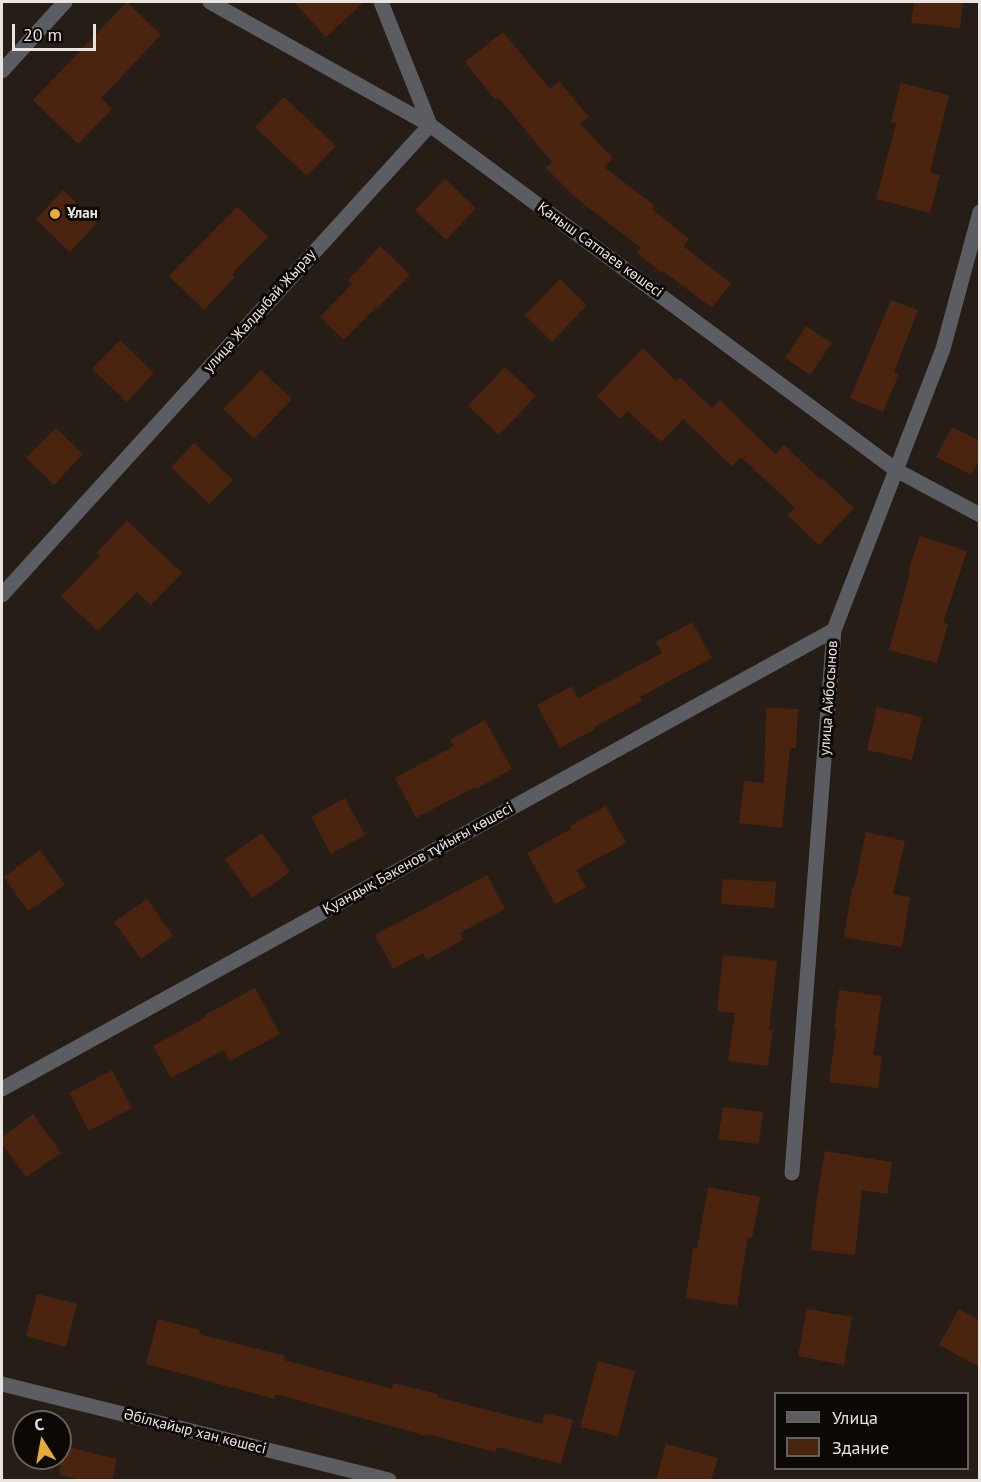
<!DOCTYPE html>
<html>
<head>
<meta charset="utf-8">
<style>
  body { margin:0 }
  #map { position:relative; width:981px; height:1482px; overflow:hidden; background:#261d17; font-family:"PT Sans",sans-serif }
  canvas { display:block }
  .frame { position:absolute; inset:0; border:3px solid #eae4e0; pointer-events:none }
  .legend { position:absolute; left:774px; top:1392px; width:195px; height:78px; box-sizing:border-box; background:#0c0806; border:2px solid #65605d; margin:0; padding:8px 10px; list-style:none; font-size:18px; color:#eae4e0 }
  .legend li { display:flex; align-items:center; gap:12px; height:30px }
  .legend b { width:30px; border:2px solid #65605d }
  .north { position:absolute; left:12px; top:1410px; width:60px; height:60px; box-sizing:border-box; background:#0c0806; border:2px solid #65605d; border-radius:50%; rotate:349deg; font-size:16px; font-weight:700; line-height:24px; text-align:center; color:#eae4e0 }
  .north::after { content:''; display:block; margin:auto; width:21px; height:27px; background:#e6ad36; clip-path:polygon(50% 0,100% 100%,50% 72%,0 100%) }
  .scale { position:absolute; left:12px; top:24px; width:84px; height:27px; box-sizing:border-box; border:3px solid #eae4e0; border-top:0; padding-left:8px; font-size:18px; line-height:21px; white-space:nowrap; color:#eae4e0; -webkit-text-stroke:4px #0c0806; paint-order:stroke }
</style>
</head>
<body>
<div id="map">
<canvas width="981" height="1482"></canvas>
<div class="frame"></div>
<ul class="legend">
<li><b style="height:8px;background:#5c5d62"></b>Улица</li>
<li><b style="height:16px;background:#4b240f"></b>Здание</li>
</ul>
<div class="north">С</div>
<div class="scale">20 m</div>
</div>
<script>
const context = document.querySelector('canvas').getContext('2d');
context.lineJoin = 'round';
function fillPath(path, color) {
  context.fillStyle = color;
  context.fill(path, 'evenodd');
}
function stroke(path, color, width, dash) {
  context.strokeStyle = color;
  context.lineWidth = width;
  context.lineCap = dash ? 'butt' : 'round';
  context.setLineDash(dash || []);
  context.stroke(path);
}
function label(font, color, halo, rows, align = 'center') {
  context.font = font + ' "PT Sans",sans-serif';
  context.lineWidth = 6;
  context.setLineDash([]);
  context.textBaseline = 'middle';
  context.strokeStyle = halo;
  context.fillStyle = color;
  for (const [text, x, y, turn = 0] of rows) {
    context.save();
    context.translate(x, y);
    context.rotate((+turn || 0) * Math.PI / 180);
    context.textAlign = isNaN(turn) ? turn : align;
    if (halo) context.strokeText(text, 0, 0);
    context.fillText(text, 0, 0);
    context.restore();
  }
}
const building = new Path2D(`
  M 127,2 L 161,35 L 101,98 L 112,109 L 78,144 L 33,100 Z
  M 294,2 L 364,2 L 326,37 Z
  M 914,2 L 963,2 L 960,28 L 911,23 Z
  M 503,32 L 550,89 L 559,81 L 589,117 L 580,124 L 613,158 L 604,167 L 654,205 L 652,209 L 689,239 L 683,246 L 731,283 L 712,308 L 663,271 L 662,273 L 637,253 L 641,248 L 576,198 L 546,168 L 552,162 L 498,97 L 495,100 L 465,62 Z
  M 901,83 L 949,95 L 930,172 L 940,175 L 930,213 L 876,199 L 896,124 L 891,122 Z
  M 284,97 L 336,146 L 307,176 L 255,127 Z
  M 445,179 L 476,208 L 446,240 L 415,210 Z
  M 63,190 L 97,223 L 70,252 L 36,219 Z
  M 237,207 L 268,237 L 232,274 L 235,277 L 204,310 L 169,276 Z
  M 380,246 L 410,275 L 377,308 L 376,307 L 344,340 L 320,317 L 352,284 L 348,280 Z
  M 560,279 L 587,305 L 552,342 L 525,315 Z
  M 891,300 L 918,310 L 894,372 L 899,374 L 883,412 L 850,398 Z
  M 806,326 L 832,343 L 810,375 L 785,358 Z
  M 120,340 L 154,373 L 127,402 L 92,369 Z
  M 643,348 L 676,381 L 680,378 L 712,408 L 720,400 L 775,454 L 784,445 L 821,480 L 823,479 L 854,508 L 819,545 L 787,515 L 795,508 L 741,457 L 732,466 L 683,419 L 661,442 L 628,411 L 620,419 L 597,396 Z
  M 505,367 L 536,396 L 499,435 L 468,406 Z
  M 261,370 L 292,399 L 254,439 L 223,409 Z
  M 952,427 L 980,441 L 980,459 L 971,475 L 936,457 Z
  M 56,428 L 83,454 L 54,485 L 26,458 Z
  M 194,443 L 233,480 L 209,504 L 171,467 Z
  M 127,521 L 182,573 L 151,605 L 137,592 L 98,631 L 61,596 L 100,556 L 96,553 Z
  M 920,536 L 967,551 L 943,623 L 948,624 L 937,663 L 889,650 L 910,572 L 908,571 Z
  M 692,622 L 712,658 L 640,697 L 642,701 L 594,727 L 595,729 L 560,748 L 537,705 L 572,686 L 578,698 L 662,653 L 656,642 Z
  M 877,707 L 922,717 L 912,760 L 867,750 Z
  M 766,708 L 798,709 L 796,748 L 790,748 L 782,828 L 739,823 L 744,781 L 764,783 Z
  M 485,720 L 512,769 L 476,789 L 475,787 L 416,818 L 395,778 L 454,746 L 450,740 Z
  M 345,798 L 365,835 L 331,854 L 311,817 Z
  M 606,806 L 626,843 L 576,870 L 586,887 L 555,904 L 527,853 L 571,829 L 570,826 Z
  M 866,832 L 905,841 L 893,894 L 910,897 L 902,947 L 844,937 L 852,888 L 854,888 Z
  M 262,833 L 290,872 L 252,898 L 225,859 Z
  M 40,850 L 65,885 L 28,911 L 4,877 Z
  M 487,875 L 505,909 L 460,933 L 463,940 L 426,960 L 423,953 L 393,969 L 375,935 Z
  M 723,879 L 776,882 L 774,908 L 721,904 Z
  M 147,899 L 173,936 L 141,959 L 114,922 Z
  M 723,955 L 777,961 L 769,1030 L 773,1030 L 768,1066 L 728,1061 L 735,1013 L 717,1011 Z
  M 255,988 L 280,1034 L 230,1061 L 224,1050 L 171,1078 L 153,1046 L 206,1017 L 205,1015 Z
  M 839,990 L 882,996 L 873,1055 L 882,1056 L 878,1088 L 829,1082 L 836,1029 L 834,1029 Z
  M 112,1070 L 132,1108 L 89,1131 L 69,1093 Z
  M 723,1107 L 763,1112 L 759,1144 L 718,1139 Z
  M 33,1114 L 61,1153 L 26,1177 L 2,1143 L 2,1137 Z
  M 825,1151 L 892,1162 L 887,1194 L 862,1190 L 855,1255 L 811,1250 L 816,1205 Z
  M 708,1187 L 760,1197 L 752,1238 L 748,1237 L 737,1306 L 686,1298 L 693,1248 L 697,1249 Z
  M 37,1294 L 77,1304 L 66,1347 L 26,1336 Z
  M 807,1309 L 852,1317 L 844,1365 L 798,1356 Z
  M 959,1309 L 980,1321 L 980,1367 L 939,1345 Z
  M 158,1319 L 200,1330 L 199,1334 L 285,1356 L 284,1360 L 392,1389 L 393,1383 L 438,1394 L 437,1397 L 542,1424 L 545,1413 L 573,1420 L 561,1464 L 497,1447 L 495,1452 L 427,1434 L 427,1436 L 275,1394 L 274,1399 L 146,1364 Z
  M 598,1361 L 635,1371 L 618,1436 L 580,1427 Z
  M 666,1444 L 718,1458 L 711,1480 L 656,1480 Z
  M 60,1445 L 117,1459 L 112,1480 L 82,1480 L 60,1475 Z`);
const minor = new Path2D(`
  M 210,2 L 430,125 L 896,470 L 980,515
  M 2,71 L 65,2
  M 2,595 L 430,125 L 381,2
  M 2,1089 L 834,630
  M 792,1173 L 834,630 L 943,349 L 980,212
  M 2,1384 L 389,1480`);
const markers = [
  [55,214,6,"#e6ad36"]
];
const poiNames = [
  ["Ұлан",67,214]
];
const streetNames = [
  ["Қаныш Сатпаев көшесі",600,250,36],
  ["улица Жалдыбай Жырау",260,311,-48],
  ["улица Айбосынов",829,698,-86],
  ["Қуандық Бәкенов тұйығы көшесі",418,859,-29],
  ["Әбілқайыр хан көшесі",195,1432,14]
];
fillPath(building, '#4b240f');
stroke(minor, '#5c5d62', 15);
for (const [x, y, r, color] of markers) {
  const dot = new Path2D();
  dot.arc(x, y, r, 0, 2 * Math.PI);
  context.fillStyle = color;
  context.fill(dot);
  stroke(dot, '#0c0806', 2);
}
label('bold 15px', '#eae4e0', '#0c0806', poiNames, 'left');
label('15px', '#eae4e0', '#0c0806', streetNames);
</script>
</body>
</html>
